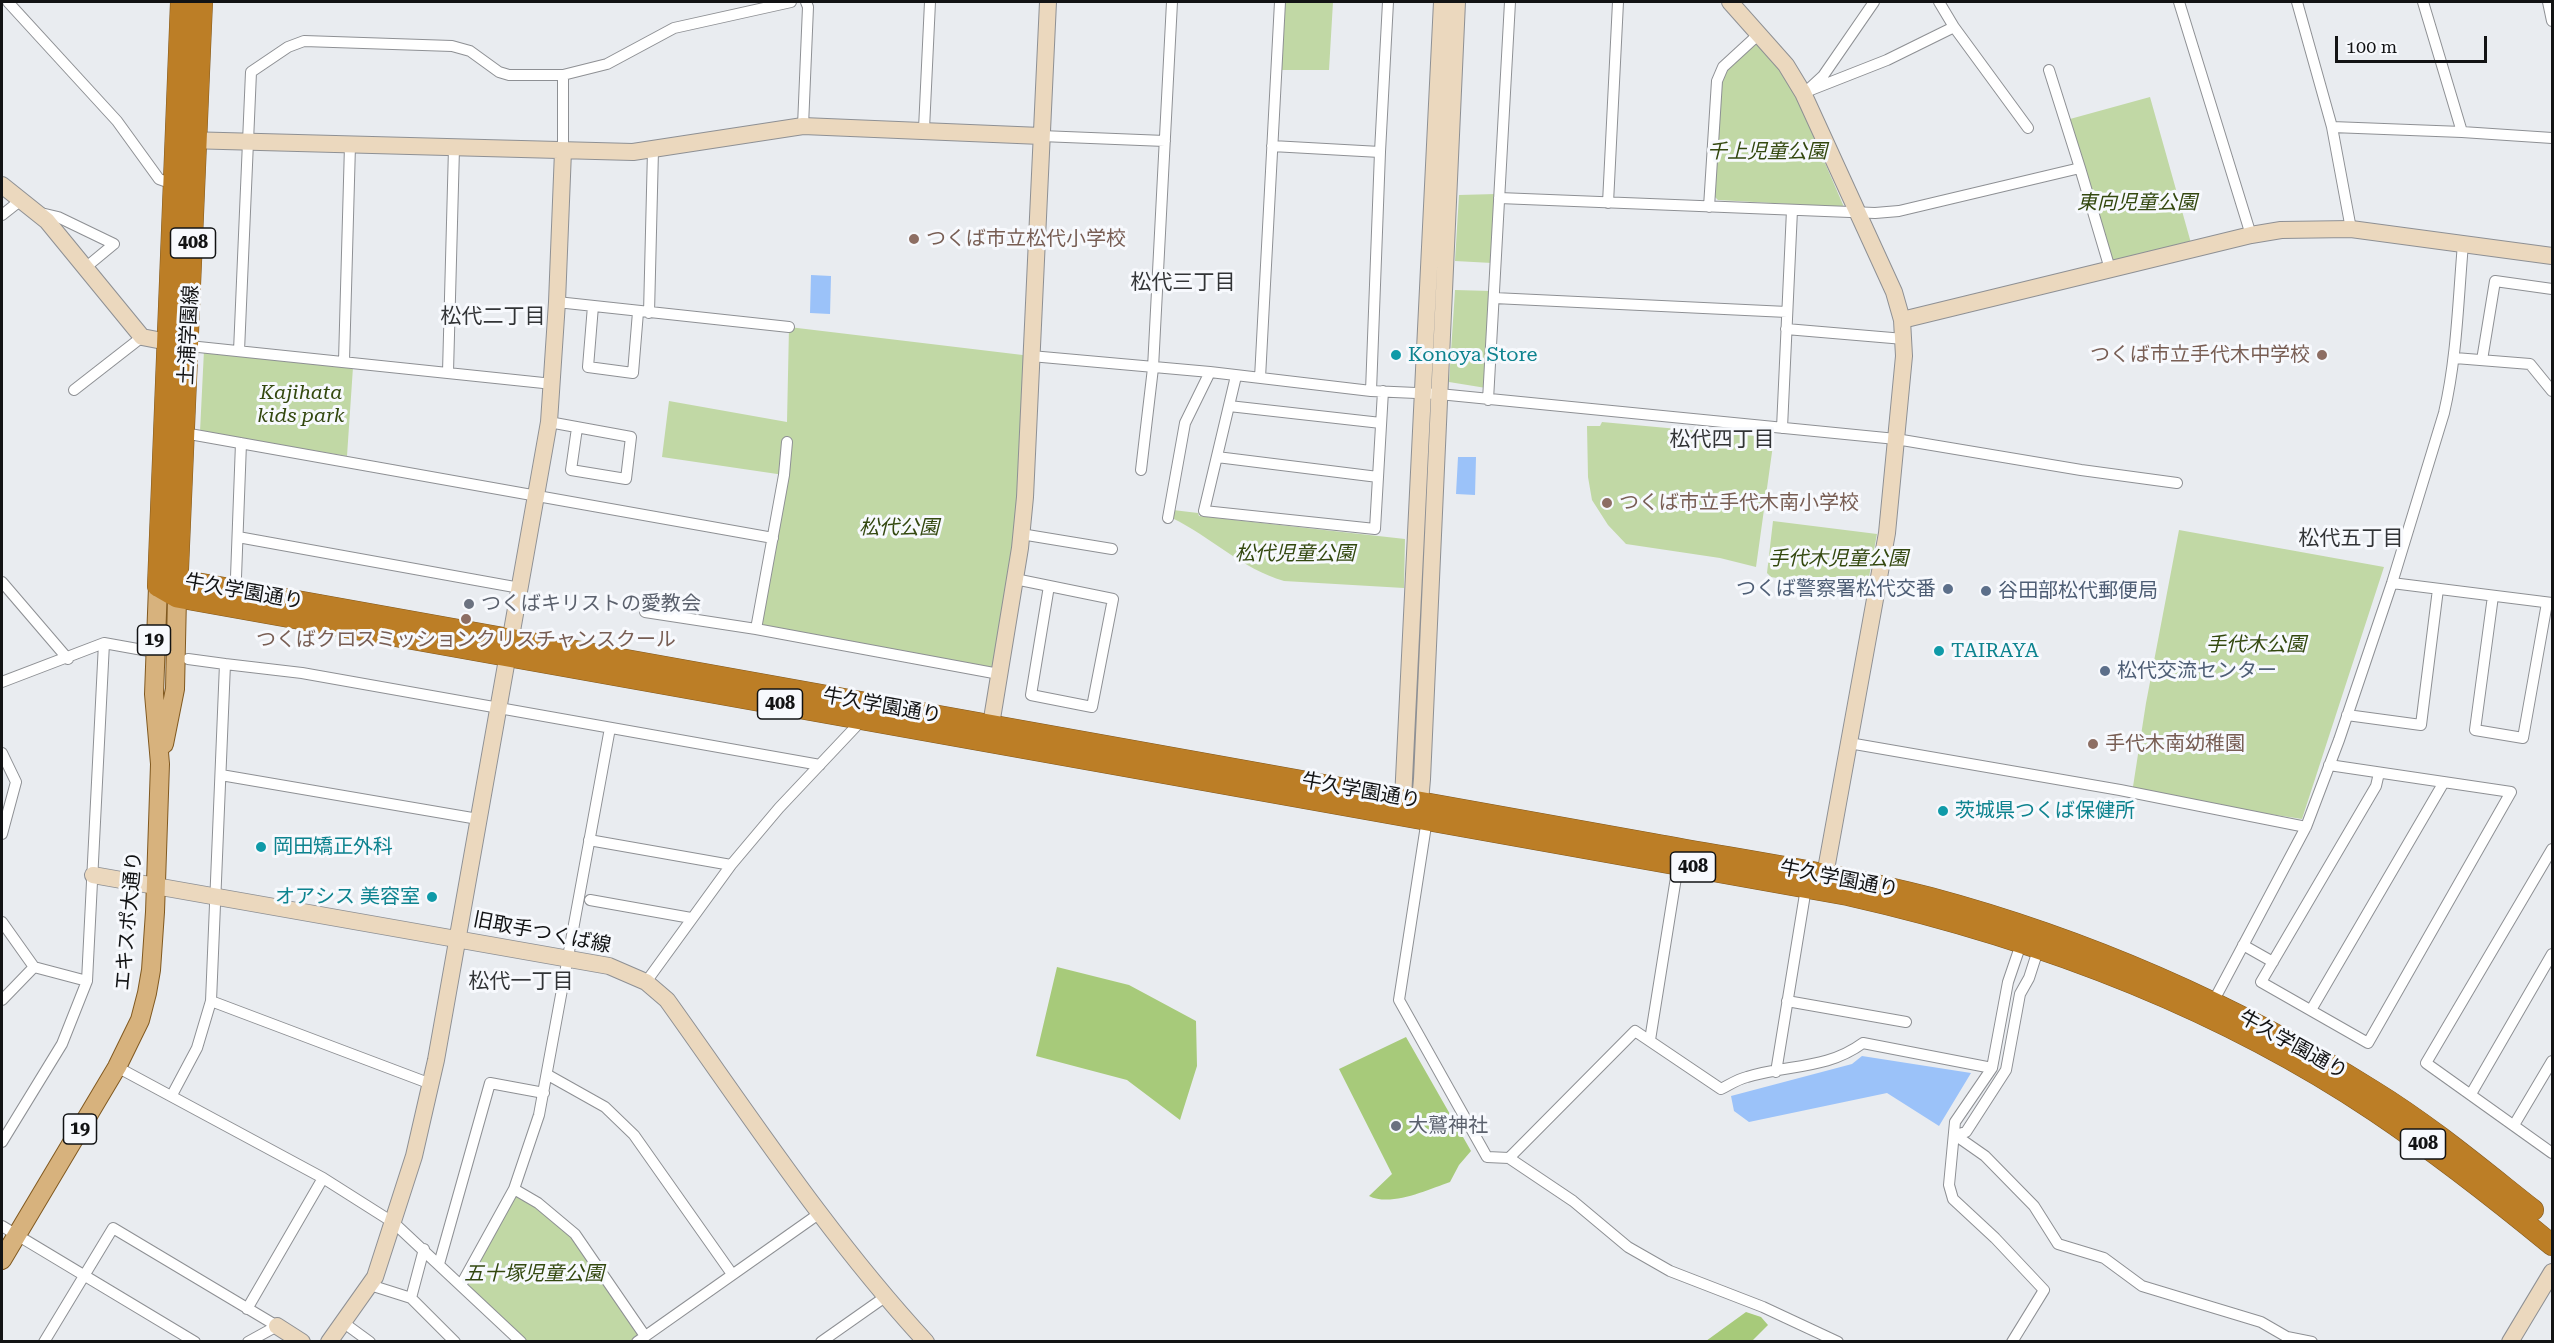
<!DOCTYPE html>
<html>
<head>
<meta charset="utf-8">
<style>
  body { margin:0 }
  #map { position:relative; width:2554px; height:1343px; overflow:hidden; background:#e9ecf0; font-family:"Roboto Serif",serif }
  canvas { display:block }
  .frame { position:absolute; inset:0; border:3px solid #121314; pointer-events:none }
  .scale { position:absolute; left:2335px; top:36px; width:152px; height:27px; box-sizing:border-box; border:3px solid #121314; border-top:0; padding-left:8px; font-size:18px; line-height:21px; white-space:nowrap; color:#121314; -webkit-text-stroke:4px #f7f9fd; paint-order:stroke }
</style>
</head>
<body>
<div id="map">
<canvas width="2554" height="1343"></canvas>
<div class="frame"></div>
<div class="scale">100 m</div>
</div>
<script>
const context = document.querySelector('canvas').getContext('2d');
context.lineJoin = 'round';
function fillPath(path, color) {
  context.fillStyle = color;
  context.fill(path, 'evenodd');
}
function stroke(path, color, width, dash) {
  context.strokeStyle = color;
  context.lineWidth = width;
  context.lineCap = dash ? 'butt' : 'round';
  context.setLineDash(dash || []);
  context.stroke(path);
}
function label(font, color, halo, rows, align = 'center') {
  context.font = font + ' "Roboto Serif","Noto Sans JP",serif';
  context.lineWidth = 6;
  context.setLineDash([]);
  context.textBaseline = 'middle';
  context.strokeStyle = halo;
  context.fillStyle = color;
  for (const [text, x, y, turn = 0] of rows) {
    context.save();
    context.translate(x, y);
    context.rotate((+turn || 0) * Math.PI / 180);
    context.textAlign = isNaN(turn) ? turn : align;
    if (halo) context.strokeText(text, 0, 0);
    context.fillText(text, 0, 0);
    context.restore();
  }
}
const green = new Path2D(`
  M 1283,2 L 1333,2 L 1329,70 L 1279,70 Z
  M 1759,42 L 1787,75 L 1844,207 L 1718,200 L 1715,197 L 1720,79 L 1728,66 Z
  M 2150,97 L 2191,243 L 2111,266 L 2070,119 Z
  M 1496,194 L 1492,263 L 1455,261 L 1459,195 Z
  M 1455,290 L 1491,291 L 1486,388 L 1449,382 Z
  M 789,327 L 1031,356 L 1025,497 L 999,674 L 756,629 L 784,475 L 662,457 L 669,401 L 787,422 Z
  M 204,350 L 353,367 L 347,456 L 200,432 Z
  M 1602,422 L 1765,437 L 1765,445 L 1773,445 L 1756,567 L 1720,558 L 1626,544 L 1608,525 L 1592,500 L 1588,477 L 1587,426 L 1600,426 Z
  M 1173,510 L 1198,513 L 1199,516 L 1405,539 L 1404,588 L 1284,581 C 1242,569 1210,536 1172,518 Z
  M 1773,521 L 1877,534 L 1866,593 L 1771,577 L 1767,573 Z
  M 2179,530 L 2384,567 L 2302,819 L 2132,793 L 2146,703 Z
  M 514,1189 L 560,1220 L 645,1336 L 637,1342 L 521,1341 L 461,1285 Z`);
const forest = new Path2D(`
  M 1057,967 L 1129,985 L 1196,1021 L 1197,1066 L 1180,1120 L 1127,1080 L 1036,1056 Z
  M 1406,1037 L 1471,1151 L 1459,1165 L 1450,1182 C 1427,1190 1391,1207 1369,1196 L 1392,1174 L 1339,1069 Z
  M 1746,1312 L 1761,1317 L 1768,1325 L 1752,1341 L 1706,1341 Z`);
const water = new Path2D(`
  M 811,275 L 831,276 L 830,314 L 810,313 Z
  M 1458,457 L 1476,457 L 1475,495 L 1456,494 Z
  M 1862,1056 L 1971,1073 L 1939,1126 L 1887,1093 L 1749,1122 L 1734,1111 L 1731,1096 L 1852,1064 Z`);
const street = new Path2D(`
  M 8,2 L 117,121 L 159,179 L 173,184
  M 2179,2 L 2251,235
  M 2297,2 L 2332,127 L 2351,229
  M 2423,2 L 2462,132
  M 2548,2 L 2552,21
  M 1954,27 L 2028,128
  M 2049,70 L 2080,168
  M 1810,88 L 1823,76 L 1874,2
  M 1803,93 L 1887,60 L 1954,27 L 1939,2
  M 803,126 L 808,7 L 806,2
  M 2332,127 L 2462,132 L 2552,138
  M 924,129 L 930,2
  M 1041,136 L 1165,141
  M 1272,146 L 1380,152
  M 563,151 L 563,75
  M 1499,198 L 1875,213 L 1899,211 L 2080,168 L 2110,269
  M 1608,203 L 1618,2
  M 1709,207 L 1717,81 L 1723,67 L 1760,33
  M 41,213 L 58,217 L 114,244 L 85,268
  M 2,215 L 21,200
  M 1494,298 L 1787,312
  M 557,302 L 789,327
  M 593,306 L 588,367 L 633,373 L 638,312
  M 649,313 L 653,150
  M 1786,329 L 1904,339
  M 189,346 L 553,384
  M 239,351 L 251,72 L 288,47 L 304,41 L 452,46 L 470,51 L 499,72 L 509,75 L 563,75 L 607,64 L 674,28 L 791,2
  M 1031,356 L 1210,372 L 1371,391 L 1439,394 L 1896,439 L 2081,470 L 2177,483
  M 2455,358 L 2530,364 L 2552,391
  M 2482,360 L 2495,281 L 2552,289
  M 344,361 L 350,145
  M 448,372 L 454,148
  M 1236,376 L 1204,511 L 1375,529 L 1383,391
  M 1260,378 L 1280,2
  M 74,390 L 142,337
  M 1371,391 L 1380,152 L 1388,2
  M 1488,400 L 1510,2
  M 1229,406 L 1381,423
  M 549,422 L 631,437 L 626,479 L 571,470 L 577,428
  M 1782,428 L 1792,210
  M 184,433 L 773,538
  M 787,442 L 784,475 L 756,629 L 999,674
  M 1217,457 L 1378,477
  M 1141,470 L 1153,368 L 1172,2
  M 1168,518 L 1185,423 L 1210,372
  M 1021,534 L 1112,549
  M 238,537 L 520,588
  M 236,577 L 241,443
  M 1015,579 L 1113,599 L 1092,707 L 1031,695 L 1049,586
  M 2,582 L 68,659
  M 2392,583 L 2552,603
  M 2493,596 L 2475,730 L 2523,738 L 2547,603
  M 645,612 L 756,629
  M 188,659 L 225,664
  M 2,682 L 104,643 L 154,652
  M 2347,715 L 2421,725 L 2438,589
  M 1849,743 L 2120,790 L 2306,827
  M 2,753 L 16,782 L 2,834
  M 2329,765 L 2511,792 L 2368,1043 L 2261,982 L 2376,786 L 2379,773
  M 221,775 L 478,819
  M 1427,819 L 1399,1000 L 1487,1157 L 1509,1158 L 1573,1201 L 1628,1247 L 1670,1271 L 1763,1307 L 1838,1342
  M 589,840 L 731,865
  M 2552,849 L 2426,1063 L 2552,1153
  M 590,900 L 691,918
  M 2,922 L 34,967 L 87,981
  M 2243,945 L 2273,962
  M 646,982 L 731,865 L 779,808 L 862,720
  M 2,1000 L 34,967
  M 211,1001 L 431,1084
  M 1787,1001 L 1906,1022
  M 2212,1004 L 2306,827 L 2339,740 L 2392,583 L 2444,413 C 2457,357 2458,301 2463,244
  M 2311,1010 L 2444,782
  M 1650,1040 L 1678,865
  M 117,1067 L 323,1178 L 394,1223 L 521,1342
  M 1776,1072 L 1806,888
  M 548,1075 L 605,1107 L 634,1135 L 732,1274
  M 2471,1094 L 2552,954
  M 172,1095 L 197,1048 L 211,1001 L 225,664 L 302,673 L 820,765
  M 2514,1125 L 2552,1061
  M 1955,1135 L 1985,1156 L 2034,1206 L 2058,1244 L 2104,1258 L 2142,1286 L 2261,1322 L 2287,1337 L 2312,1342
  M 1955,1135 L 1966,1132 L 2006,1070 L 2020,994 L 2029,978 L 2039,947
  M 2,1142 L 62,1044 L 87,981 L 104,643
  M 1509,1158 L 1635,1031 L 1721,1089 C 1729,1085 1738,1079 1747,1077 C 1788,1064 1826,1070 1863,1043 L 1992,1068
  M 514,1189 L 538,1203 L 575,1234 L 645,1336
  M 2,1226 L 195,1342
  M 439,1264 L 490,1083 L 544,1093
  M 370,1285 L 411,1298 L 455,1342
  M 461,1285 L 514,1189 L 539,1115 L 610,728
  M 411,1298 L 424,1249
  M 247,1309 L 323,1178
  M 344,1323 L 370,1342
  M 44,1342 L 113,1228 L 277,1326
  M 248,1342 L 277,1326
  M 637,1342 L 820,1213
  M 821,1342 L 885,1297
  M 2012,1342 L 2044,1290 L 1995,1238 L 1953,1199 L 1949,1185 L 1955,1122 L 1992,1068 L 2008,982 L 2022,941`);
const secondary = new Path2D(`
  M 1730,2 L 1786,65 L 1803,93 L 1894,292 L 1902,320 L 1904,356 L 1887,533 L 1823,886
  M 186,140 L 633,152 L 803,126 L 1041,136
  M 2,185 L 47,221 L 142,337 L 178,344
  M 1902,320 L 2251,235 L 2281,230 L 2351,229 L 2552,256
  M 989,737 L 1020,548 L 1025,497 L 1048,2
  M 1406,809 L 1403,799 L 1442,2
  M 1412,810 L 1420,802 L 1422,779 L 1457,2
  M 93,875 L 609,966 L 646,982 L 667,1000 C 750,1116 829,1237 926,1342
  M 277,1326 L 302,1342
  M 329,1342 L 375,1277 L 414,1156 L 436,1060 L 549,422 L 557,302 L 563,151
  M 2510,1342 L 2552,1272`);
const primary = new Path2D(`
  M 164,744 L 175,689 L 177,597
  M 2,1260 L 117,1067 L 140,1020 L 147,993 L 151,970 L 155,912 L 160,764 L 154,694 L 158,586`);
const highway = new Path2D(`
  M 158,586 L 177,597 L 1848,895 C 2034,937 2215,1004 2375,1111 C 2436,1152 2495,1198 2552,1245
  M 158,586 L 178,580 L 202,584 L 1653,844 C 1745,861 1839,874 1930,898 C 2087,940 2235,1005 2373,1091 C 2430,1126 2481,1169 2533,1210
  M 158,586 L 181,2
  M 177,593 L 202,2`);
const markers = [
  [914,239,6,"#8d6e63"],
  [1396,355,6,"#0f9aa8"],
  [2322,355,6,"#8d6e63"],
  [1607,503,6,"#8d6e63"],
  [1948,589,6,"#5c6f8a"],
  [1986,591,6,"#5c6f8a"],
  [469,604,6,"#6b7280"],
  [466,619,6,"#8d6e63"],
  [1939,651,6,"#0f9aa8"],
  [2105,671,6,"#5c6f8a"],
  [2093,744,6,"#8d6e63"],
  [1943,811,6,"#0f9aa8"],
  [261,847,6,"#0f9aa8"],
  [432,897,6,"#0f9aa8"],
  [1396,1126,6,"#6b7280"]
];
const shields = [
  [193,243,45],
  [154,640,33],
  [780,704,45],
  [1693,867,45],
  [80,1129,33],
  [2423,1144,45]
];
const shieldNames = [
  ["408",193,243],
  ["19",154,640],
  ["408",780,704],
  ["408",1693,867],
  ["19",80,1129],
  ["408",2423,1144]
];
const parkNames = [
  ["千上児童公園",1767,152],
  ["東向児童公園",2137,203],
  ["Kajihata",301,393],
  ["kids park",301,416],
  ["松代公園",899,528],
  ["松代児童公園",1295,554],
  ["手代木児童公園",1838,559],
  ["手代木公園",2256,645],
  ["五十塚児童公園",534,1274]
];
const educationNames = [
  ["つくば市立松代小学校",926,239],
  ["つくば市立手代木中学校",2310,355,"right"],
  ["つくば市立手代木南小学校",1619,503],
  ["つくばクロスミッションクリスチャンスクール",466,640,"center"],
  ["手代木南幼稚園",2105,744]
];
const streetNames = [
  ["土浦学園線",189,335,-87],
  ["牛久学園通り",244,592,10],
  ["牛久学園通り",882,706,10],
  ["牛久学園通り",1361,791,10],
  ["牛久学園通り",1839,879,11],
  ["エキスポ大通り",129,921,-85],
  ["旧取手つくば線",542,933,11],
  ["牛久学園通り",2293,1045,29]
];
const cultureNames = [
  ["Konoya Store",1408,355],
  ["TAIRAYA",1951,651],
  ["茨城県つくば保健所",1955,811],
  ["岡田矯正外科",273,847],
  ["オアシス 美容室",420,897,"right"]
];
const serviceNames = [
  ["つくば警察署松代交番",1936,589,"right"],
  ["谷田部松代郵便局",1998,591],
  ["松代交流センター",2117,671]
];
const worshipNames = [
  ["つくばキリストの愛教会",481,604],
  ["大鷲神社",1408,1126]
];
const neighbourhoodNames = [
  ["松代三丁目",1183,283],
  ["松代二丁目",493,317],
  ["松代四丁目",1722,440],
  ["松代五丁目",2351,539],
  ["松代一丁目",521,982]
];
fillPath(green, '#c1d8a5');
fillPath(forest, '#a7ca7a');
fillPath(water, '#9bc2f9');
stroke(street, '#8e9094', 12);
stroke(secondary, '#8e9094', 18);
stroke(primary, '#805920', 20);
stroke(highway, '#805920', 22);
stroke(street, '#fff', 10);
stroke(secondary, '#ebd8be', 16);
stroke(primary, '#d7b27d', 18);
stroke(highway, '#bc7e26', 21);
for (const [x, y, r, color] of markers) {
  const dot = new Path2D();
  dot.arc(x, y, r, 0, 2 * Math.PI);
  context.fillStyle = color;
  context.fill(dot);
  stroke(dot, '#f7f9fd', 2);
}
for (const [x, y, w] of shields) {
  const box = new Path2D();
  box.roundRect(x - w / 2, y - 15, w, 30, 4.5);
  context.fillStyle = '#f7f9fd';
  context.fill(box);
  stroke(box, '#121314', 1.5);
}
label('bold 18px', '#121314', null, shieldNames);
label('italic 20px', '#33480f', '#f7f9fd', parkNames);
label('20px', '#785e54', '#f7f9fd', educationNames, 'left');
label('20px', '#121314', '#f7f9fd', streetNames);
label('20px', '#0d838f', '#f7f9fd', cultureNames, 'left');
label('20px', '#4e5e75', '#f7f9fd', serviceNames, 'left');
label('20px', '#5b616d', '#f7f9fd', worshipNames, 'left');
label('21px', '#323436', '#f7f9fd', neighbourhoodNames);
</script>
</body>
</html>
